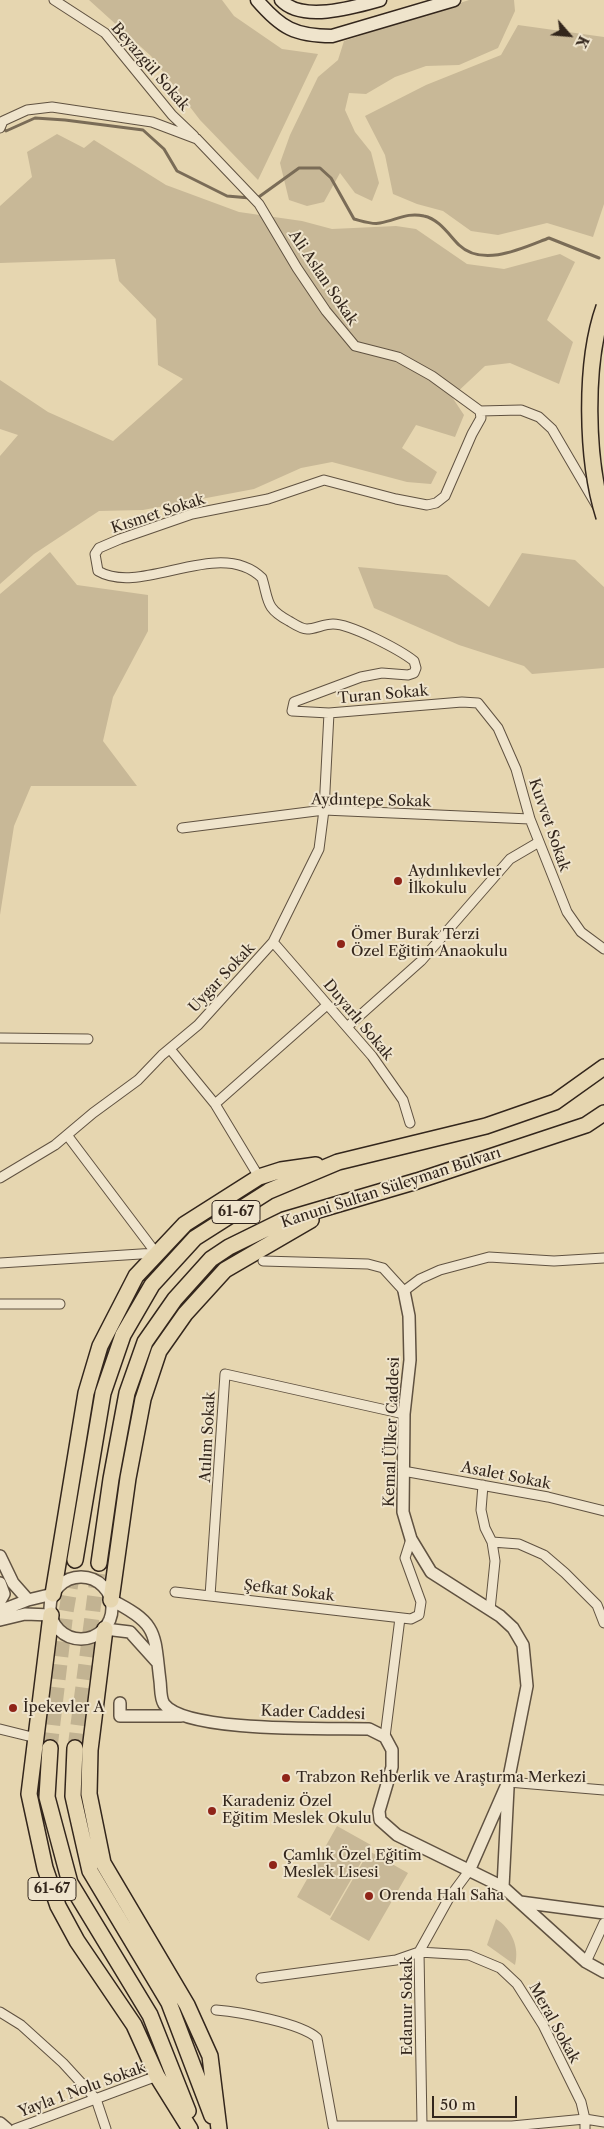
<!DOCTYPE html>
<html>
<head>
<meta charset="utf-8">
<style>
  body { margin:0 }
  #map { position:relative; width:604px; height:2129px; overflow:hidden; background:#e6d6b0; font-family:"Libre Caslon Text",serif }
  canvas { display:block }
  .north { position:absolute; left:544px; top:10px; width:50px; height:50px; -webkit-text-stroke:4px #efe4cc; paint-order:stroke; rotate:117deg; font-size:14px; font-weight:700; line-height:20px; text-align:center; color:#33261c }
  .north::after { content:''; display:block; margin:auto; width:18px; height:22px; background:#33261c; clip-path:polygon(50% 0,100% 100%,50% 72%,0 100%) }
  .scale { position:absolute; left:432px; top:2096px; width:85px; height:22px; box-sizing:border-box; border:2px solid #33261c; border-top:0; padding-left:6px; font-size:15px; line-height:18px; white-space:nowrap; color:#33261c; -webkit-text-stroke:4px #efe4cc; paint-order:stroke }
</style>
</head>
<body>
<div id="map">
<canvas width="604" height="2129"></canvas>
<div class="north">K</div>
<div class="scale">50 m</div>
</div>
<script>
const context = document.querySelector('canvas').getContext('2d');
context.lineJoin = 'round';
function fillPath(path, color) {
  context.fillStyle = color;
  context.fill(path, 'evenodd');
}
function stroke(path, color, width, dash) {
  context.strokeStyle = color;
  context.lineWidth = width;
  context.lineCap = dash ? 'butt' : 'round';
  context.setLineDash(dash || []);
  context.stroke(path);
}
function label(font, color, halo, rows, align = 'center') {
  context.font = font + ' "Libre Caslon Text",serif';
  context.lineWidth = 4;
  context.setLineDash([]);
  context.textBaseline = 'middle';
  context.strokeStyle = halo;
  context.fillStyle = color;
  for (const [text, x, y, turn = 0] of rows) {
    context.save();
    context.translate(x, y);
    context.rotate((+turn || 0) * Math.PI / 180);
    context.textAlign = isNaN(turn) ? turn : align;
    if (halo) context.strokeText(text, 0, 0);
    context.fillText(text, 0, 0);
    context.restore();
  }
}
const green = new Path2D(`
  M 89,0 L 222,0 L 234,16 L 282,49 L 318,54 L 258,180 L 200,120 L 151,56 Z
  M 469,0 L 514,0 L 515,11 L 498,48 L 459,65 L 426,66 L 395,77 L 366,94 L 349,93 L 345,110 L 355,132 L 371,152 L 379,183 L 372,201 L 355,193 L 340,173 L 324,202 L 307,206 L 289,200 L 280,163 L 290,135 L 318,77 L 338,60 L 344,41 Z
  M 518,25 L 604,37 L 604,204 L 593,237 L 547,223 L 498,235 L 471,231 L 443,211 L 417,204 L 393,194 L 385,155 L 365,116 L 426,85 L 501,55 Z
  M 57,134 L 84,148 L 94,140 L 166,185 L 239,212 L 302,221 L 332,229 L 396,226 L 416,229 L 467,264 L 504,269 L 560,254 L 575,262 L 547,320 L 573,342 L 559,384 L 510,363 L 485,366 L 452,397 L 464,415 L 455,437 L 416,425 L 402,448 L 437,472 L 431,484 L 407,482 L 332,462 L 301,468 L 254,489 L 143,510 L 99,511 L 34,554 L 0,584 L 0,456 L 18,435 L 0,429 L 0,380 L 48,412 L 113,441 L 183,379 L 158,365 L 156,319 L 119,281 L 115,259 L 0,263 L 0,206 L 32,177 L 27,152 Z
  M 50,552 L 77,585 L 148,595 L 148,631 L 113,697 L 103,741 L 137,786 L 31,786 L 14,826 L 0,915 L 0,594 Z
  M 522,553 L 575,560 L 604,587 L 604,668 L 532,674 L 524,666 L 459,645 L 374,608 L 358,567 L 447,575 L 489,607 Z
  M 337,1826 L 371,1845 L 330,1916 L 297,1897 Z
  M 369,1851 L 408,1873 L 369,1941 L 330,1919 Z
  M 496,1919 C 511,1928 520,1947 515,1965 L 487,1945 Z`);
const stream = new Path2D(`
  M 2,127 L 6,131 L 35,118 L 65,120 L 143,130 L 164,149 L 177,171 L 227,196 L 250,198
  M 256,199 L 299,168 L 320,168 L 331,178 L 354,219 C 362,221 373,225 380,223 C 397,220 407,212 424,216 C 439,219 449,235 459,245 C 483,268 523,248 549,238 L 599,258`);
const primaryTunnel = new Path2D(`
  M 50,1748 L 66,1612 L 75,1560
  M 75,1748 L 99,1563`);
const minor = new Path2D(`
  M 54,0 L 105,33 L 172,115 L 194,136
  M 0,128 L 3,121 L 27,110 L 52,107 L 152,122 L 197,139 L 259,204 L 297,268 L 326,311 L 355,346 L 398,357 L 432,376 L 480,411 L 521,410 L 539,417 L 552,429 L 597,506
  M 480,411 L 481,418 L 472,434 L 445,496 L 436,503 L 427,505 L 396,499 L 324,480 L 268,499 L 192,514 L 120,539 L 99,548 L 95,554 L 98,571 C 142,597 219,536 262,578 C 269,601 265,608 289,621 C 294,624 301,629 307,629 C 315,629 324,624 333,624 C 351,624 400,650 414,661 L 416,668 L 414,673 L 408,675 L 382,673 L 361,677 L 294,702 L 292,711 L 329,713 L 462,702 L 478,703 L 498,728 L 516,769 L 530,819 L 567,912 L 581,932 L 604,949
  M 182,828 L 324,810 L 530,819
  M 273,942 L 372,1056 L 403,1100 L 410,1123
  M 347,1027 L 421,961 L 510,859 L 539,842
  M 0,1038 L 88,1039
  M 170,1049 L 215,1104 L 259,1177
  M 215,1104 L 327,1005
  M 67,1135 L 156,1253
  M 0,1178 L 55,1145 L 93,1113 L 138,1080 L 162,1055 L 198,1025 L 273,942 L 319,849 L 324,810 L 329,713
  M 263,1261 L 368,1264 L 383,1268 L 404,1291 L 420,1279 L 440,1270 L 489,1257 L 554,1261 L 604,1258
  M 0,1263 L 156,1253
  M 0,1304 L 60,1304
  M 403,1471 L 548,1497 L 604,1511
  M 483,1485 L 481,1510 L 485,1528 L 492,1542 L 495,1561 L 490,1610
  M 492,1542 L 519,1544 L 544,1555 L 565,1573 L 597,1605 L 604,1623
  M 175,1592 L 411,1619 L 419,1615 L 421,1602 L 405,1558 L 411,1539
  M 210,1596 L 225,1374 L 404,1414
  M 0,1729 L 28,1736
  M 385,1737 L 400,1618
  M 508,1782 L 604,1790
  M 586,1962 L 604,1923
  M 261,1978 L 396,1960 L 419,1952 L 469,1955 L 500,1968 L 517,1984 L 543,2025 L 581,2102 L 585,2119 L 585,2129
  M 216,2010 C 240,2012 301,2023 317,2038 L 333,2126 L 512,2126 L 585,2119 L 604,2122
  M 0,2012 L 21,2025 L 63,2063 L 96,2099 L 106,2129
  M 422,2125 L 419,1952 L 449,1898 L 469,1871
  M 15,2129 L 157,2076`);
const tertiary = new Path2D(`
  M 404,1291 L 409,1316 L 410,1360 L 404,1414 L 403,1512 L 411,1539 L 431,1572 L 500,1616 L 513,1628 L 523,1645 L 527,1686 L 508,1782 L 469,1871
  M 0,1556 L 13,1583 L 28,1600
  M50 1608a31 31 0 1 1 62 0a31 31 0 1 1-62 0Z
  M 0,1583 L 4,1594 L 0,1601
  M 111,1600 C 159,1624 154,1633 160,1681 C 161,1688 160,1698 164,1704 C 186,1733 330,1728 369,1729 L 385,1737 L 392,1750 L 392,1767 L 379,1811 L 380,1820 L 397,1835 L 503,1887 L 586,1962 L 604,1972
  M 0,1611 L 28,1600 L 53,1594
  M 0,1620 L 25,1614 L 51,1615
  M 105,1629 L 130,1632 L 157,1662
  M 120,1703 L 120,1716 L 181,1716
  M 503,1887 L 508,1788
  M 520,1902 L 604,1913
  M 0,2123 L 7,2129`);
const secondary = new Path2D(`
  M 257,0 C 281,28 295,36 332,36 L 454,0
  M 281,0 C 302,23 355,7 380,0`);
const primary = new Path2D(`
  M 75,1560 L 103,1393 L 123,1335 L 152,1285 L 195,1238 L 269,1191 L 338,1162 L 486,1126 L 555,1102 L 604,1067
  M 99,1563 L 111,1479 L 127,1393 L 145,1342 L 175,1299 L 211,1259 L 229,1247 L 284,1220 L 417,1181 L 586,1125 L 604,1113
  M 53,1594 L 86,1393 L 100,1346 L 136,1276 L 185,1224 L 259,1177 L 281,1170 L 316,1165
  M 111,1600 L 128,1478 L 143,1399 L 159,1351 L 185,1314 L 225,1270 L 311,1220
  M 51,1615 L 29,1794 L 45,1868 L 58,1906 L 77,1941 L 134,2025 L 157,2076 L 190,2129
  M 105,1629 L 90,1750 L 89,1794 L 103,1863 L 187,2005 L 210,2056 L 219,2129
  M 50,1748 L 47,1797 L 70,1883 L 150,2015 L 188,2111
  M 75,1748 L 73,1796 L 90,1871 L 169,2003 L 212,2116`);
const primaryBridge = new Path2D(`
  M 604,307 C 584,363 586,460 604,517`);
const markers = [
  [398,881,5,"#8f2418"],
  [341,944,5,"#8f2418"],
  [13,1708,5,"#8f2418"],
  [286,1778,5,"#8f2418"],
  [212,1811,5,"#8f2418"],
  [273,1865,5,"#8f2418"],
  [369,1896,5,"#8f2418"]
];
const shields = [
  [236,1212,48],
  [52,1889,48]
];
const shieldNames = [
  ["61-67",236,1212],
  ["61-67",52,1889]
];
const streetNames = [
  ["Beyazgül Sokak",150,67,49],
  ["Ali Aslan Sokak",323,278,56],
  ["Kısmet Sokak",158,514,-18],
  ["Turan Sokak",383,695,-5],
  ["Aydıntepe Sokak",371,801,1],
  ["Kuvvet Sokak",549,825,71],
  ["Uygar Sokak",222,978,-47],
  ["Duyarlı Sokak",358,1020,50],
  ["Kanuni Sultan Süleyman Bulvarı",391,1188,-18],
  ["Kemal Ülker Caddesi",392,1432,-88],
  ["Atılım Sokak",208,1437,-87],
  ["Asalet Sokak",506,1476,11],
  ["Şefkat Sokak",289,1591,7],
  ["Kader Caddesi",313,1713,2],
  ["Edanur Sokak",408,2006,-90],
  ["Meral Sokak",554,2023,61],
  ["Yayla 1 Nolu Sokak",82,2090,-20]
];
const poiNames = [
  ["Aydınlıkevler",408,872],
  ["İlkokulu",408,889],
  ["Ömer Burak Terzi",351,935],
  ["Özel Eğitim Anaokulu",351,952],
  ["İpekevler A",23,1708],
  ["Trabzon Rehberlik ve Araştırma Merkezi",296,1778],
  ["Karadeniz Özel",222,1802],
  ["Eğitim Meslek Okulu",222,1819],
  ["Çamlık Özel Eğitim",283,1856],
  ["Meslek Lisesi",283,1873],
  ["Orenda Halı Saha",379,1896]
];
fillPath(green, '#c8b897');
stroke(stream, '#7a6c57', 3);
stroke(primaryTunnel, '#c2b392', 15, [15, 8]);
stroke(minor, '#605241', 11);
stroke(tertiary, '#605241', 14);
stroke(secondary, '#33261c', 15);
stroke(primary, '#33261c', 18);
stroke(minor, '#efe4cc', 9);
stroke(tertiary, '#efe4cc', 11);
stroke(secondary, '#efe4cc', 12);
stroke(primary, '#e6d6b0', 15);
stroke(primaryBridge, '#33261c', 18, []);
stroke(primaryBridge, '#e6d6b0', 15);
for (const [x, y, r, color] of markers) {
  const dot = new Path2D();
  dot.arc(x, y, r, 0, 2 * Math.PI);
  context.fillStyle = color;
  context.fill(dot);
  stroke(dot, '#efe4cc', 2);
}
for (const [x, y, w] of shields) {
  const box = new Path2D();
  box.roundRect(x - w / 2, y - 11.5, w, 23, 4);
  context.fillStyle = '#efe4cc';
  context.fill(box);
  stroke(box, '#33261c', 1);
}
label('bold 14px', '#33261c', null, shieldNames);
label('15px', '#33261c', '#efe4cc', streetNames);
label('15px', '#33261c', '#efe4cc', poiNames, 'left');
</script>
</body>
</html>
